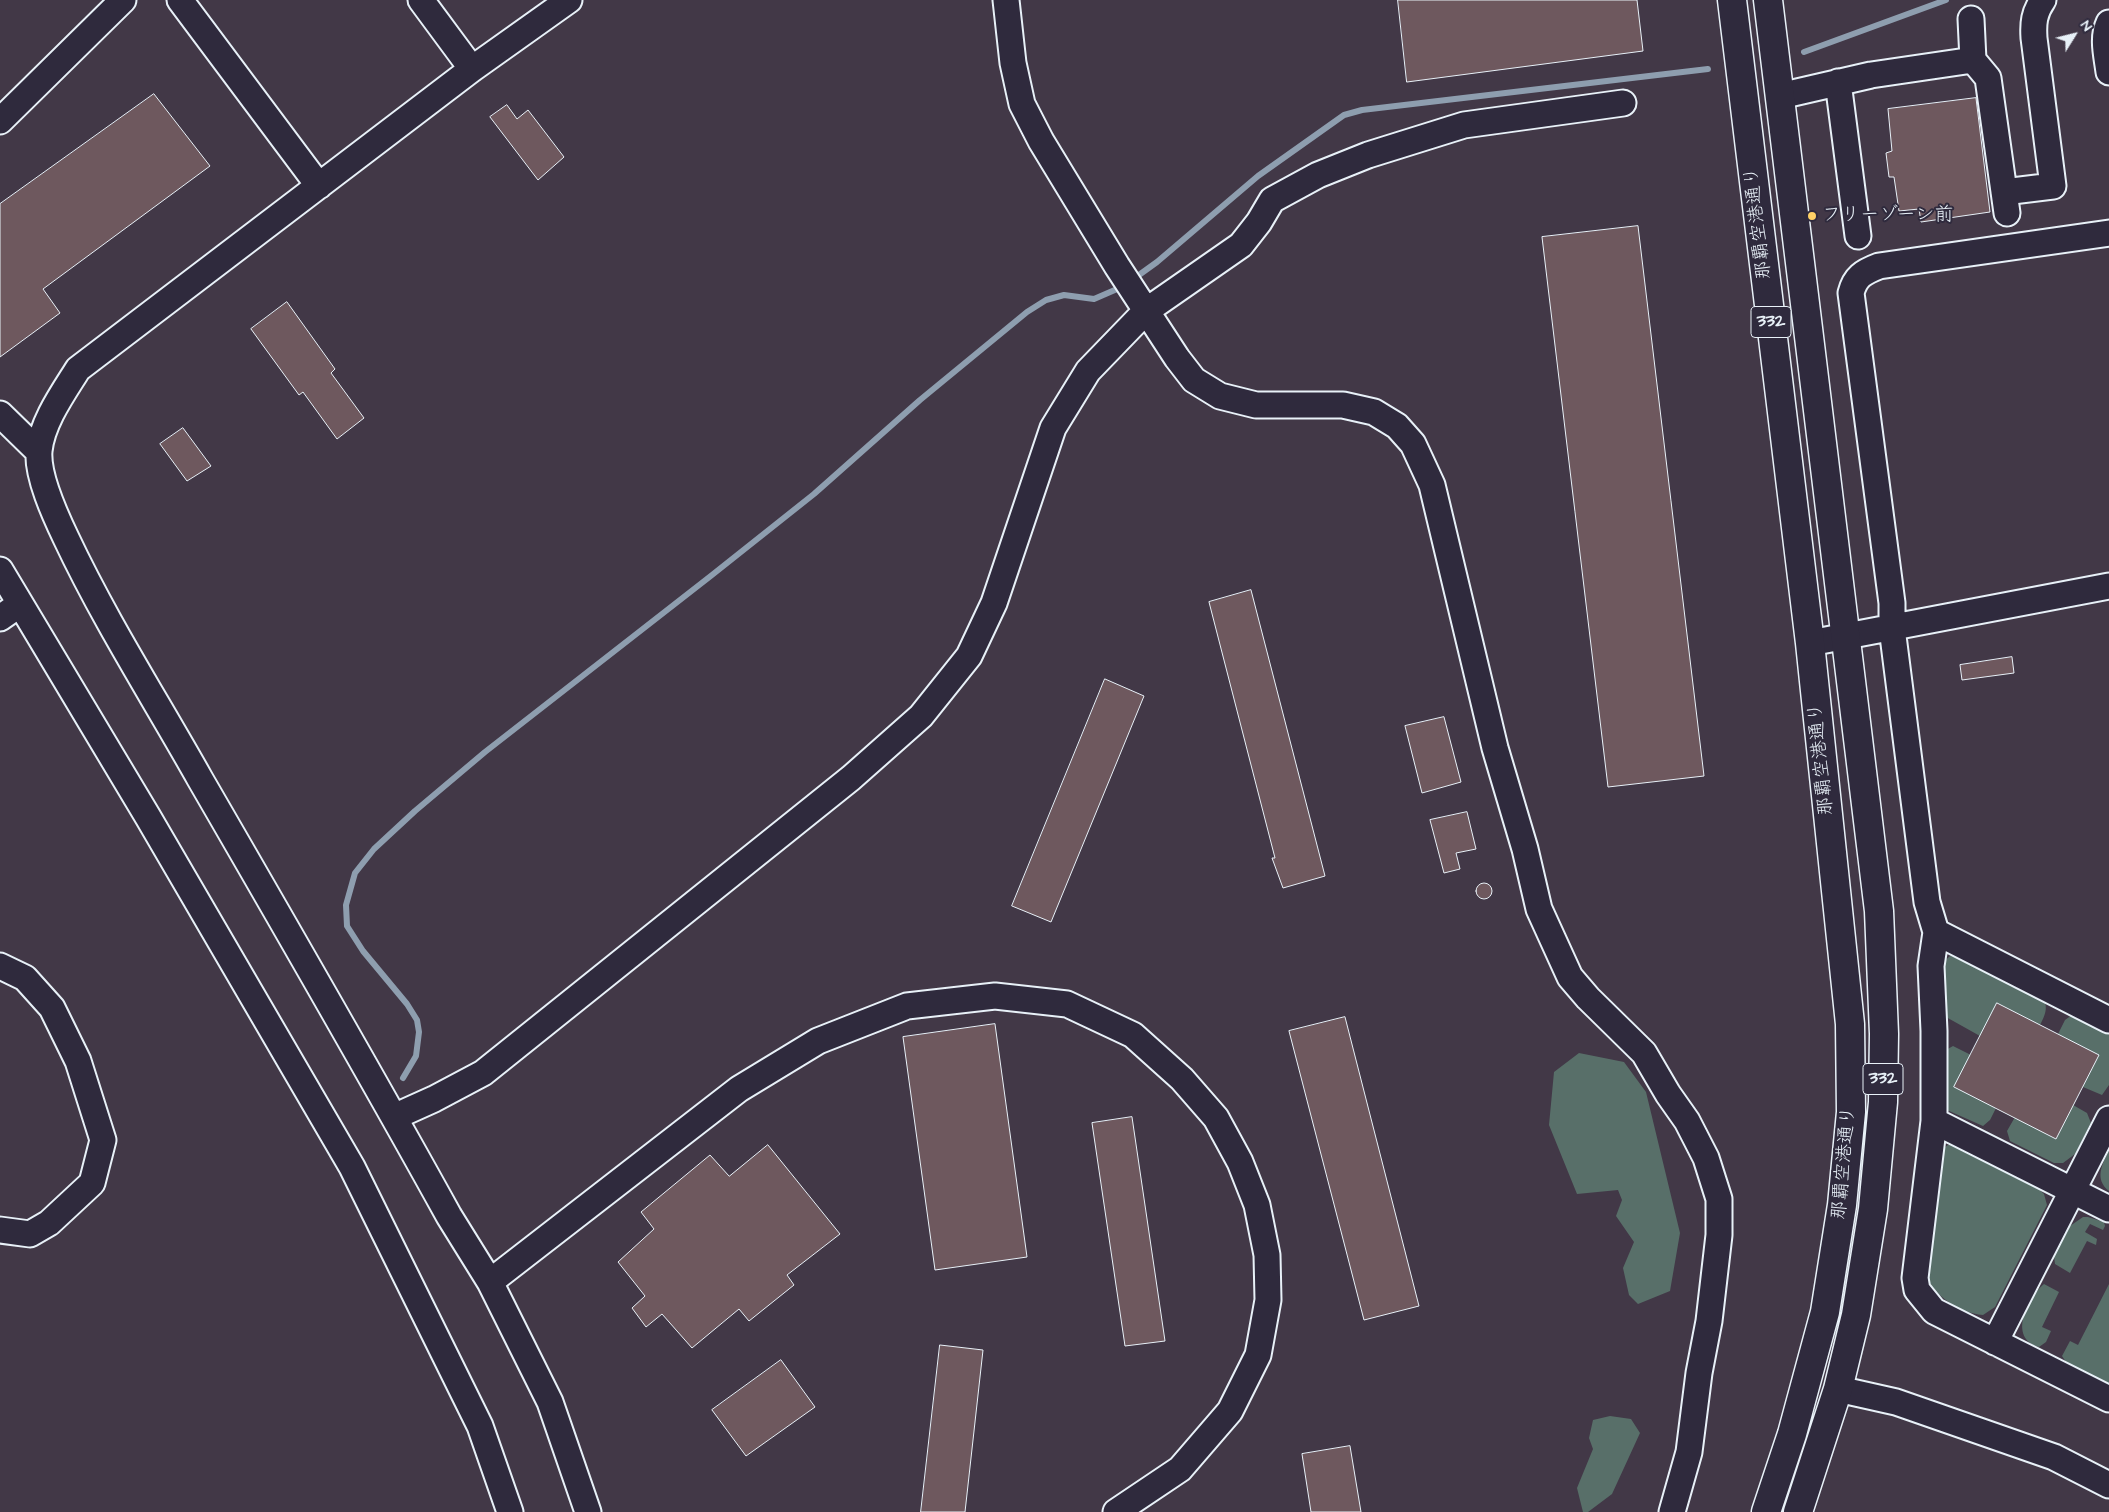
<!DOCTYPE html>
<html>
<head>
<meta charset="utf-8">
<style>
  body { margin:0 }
  #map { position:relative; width:2109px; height:1512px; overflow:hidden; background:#423847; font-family:"Architects Daughter",sans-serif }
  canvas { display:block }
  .north { position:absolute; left:2049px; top:10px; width:50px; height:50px; -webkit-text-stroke:4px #2f2a3d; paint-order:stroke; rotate:54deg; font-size:14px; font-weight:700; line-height:20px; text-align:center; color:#e8f1f8 }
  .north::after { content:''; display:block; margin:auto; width:18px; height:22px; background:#e8f1f8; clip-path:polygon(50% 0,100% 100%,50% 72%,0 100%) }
</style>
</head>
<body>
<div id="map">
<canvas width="2109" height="1512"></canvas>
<div class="north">N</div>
</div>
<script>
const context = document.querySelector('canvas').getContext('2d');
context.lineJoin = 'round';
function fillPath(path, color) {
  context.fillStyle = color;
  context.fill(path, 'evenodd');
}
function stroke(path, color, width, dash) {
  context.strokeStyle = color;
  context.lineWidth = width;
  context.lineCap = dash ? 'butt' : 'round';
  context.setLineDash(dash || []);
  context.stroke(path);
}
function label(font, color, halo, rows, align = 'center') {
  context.font = font + ' "Architects Daughter","Klee One",sans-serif';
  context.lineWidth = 4;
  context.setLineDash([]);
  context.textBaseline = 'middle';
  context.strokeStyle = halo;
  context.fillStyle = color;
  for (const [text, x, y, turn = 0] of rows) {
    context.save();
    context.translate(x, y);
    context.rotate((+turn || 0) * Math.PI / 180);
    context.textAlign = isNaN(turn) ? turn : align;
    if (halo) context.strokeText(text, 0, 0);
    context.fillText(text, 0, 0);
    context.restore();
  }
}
const green = new Path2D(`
  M 1950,956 L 1960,957 L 2044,999 C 2048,1009 2045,1015 2040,1025 L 1980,1036 L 1946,1017 L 1938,967 Z
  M 2072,1015 L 2109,1034 L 2109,1085 L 2102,1095 L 2083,1087 L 2058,1034 L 2065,1020 Z
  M 1953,1046 L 1971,1055 L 1996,1108 L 1990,1120 L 1983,1126 L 1947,1110 L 1942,1103 L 1946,1050 Z
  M 1579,1053 L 1624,1062 L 1646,1092 L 1680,1233 L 1670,1291 L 1638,1304 L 1629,1295 L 1623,1268 L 1634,1242 L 1616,1216 L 1622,1200 L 1618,1190 L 1577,1194 L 1549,1125 L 1554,1072 Z
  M 2073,1105 L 2087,1113 L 2091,1123 L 2075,1154 L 2063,1163 L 2054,1163 L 2010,1141 L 2007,1131 L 2015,1117 L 2056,1139 Z
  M 1948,1145 L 1956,1145 L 2039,1189 L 2044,1194 L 2047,1205 L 1995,1307 L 1983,1315 C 1959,1313 1937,1296 1923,1277 L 1941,1150 Z
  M 2109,1150 L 2109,1191 C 2094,1179 2102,1165 2109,1150 Z
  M 2083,1217 L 2088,1217 L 2104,1222 L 2105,1226 L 2103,1230 L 2090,1224 L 2085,1232 L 2097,1239 L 2096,1245 L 2087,1241 L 2070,1273 L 2055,1264 L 2054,1256 L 2070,1226 Z
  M 2044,1284 L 2059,1292 L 2042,1327 L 2051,1331 L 2046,1342 L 2039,1347 C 2007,1338 2028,1297 2044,1284 Z
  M 2109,1284 L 2109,1385 L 2066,1362 L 2062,1356 L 2070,1341 L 2078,1345 Z
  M 1610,1416 L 1631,1419 L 1640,1433 L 1612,1494 L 1588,1512 L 1583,1512 L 1577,1488 L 1593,1449 L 1589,1438 L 1593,1420 Z`);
const stream = new Path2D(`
  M 1804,52 L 1946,0
  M 1132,280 L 1157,262 L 1258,176 L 1344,115 L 1362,110 L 1708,69
  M 403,1078 L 416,1056 L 419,1032 L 417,1020 L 407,1004 L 363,951 L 347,926 L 346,905 L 355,873 L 374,849 L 415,811 L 485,752 L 712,575 L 814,494 L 920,400 L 1027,312 L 1046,300 L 1064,295 L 1094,299 L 1124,286`);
const building = new Path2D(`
  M 1398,0 L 1637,0 L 1643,51 L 1407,82 Z
  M 154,94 L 210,166 L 43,289 L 60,313 L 0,357 L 0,204 Z
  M 1976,98 L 1990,212 L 1921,222 L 1919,209 L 1899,211 L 1894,177 L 1889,177 L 1886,153 L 1892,151 L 1888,109 Z
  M 507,105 L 517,119 L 528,110 L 564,157 L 538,180 L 490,117 Z
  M 1638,226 L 1704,776 L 1608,787 L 1542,237 Z
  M 287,302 L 335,369 L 331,373 L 364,418 L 337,439 L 303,392 L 299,395 L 251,329 Z
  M 183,428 L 211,466 L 187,481 L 160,444 Z
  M 1251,590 L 1325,876 L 1283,888 L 1272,858 L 1275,858 L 1209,602 Z
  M 2012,657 L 2014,673 L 1962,680 L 1960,665 Z
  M 1105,679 L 1144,696 L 1051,922 L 1012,906 Z
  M 1444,717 L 1461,782 L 1422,793 L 1405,726 Z
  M 1467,812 L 1476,849 L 1456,853 L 1460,869 L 1444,873 L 1430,820 Z
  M1476 891a8 8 0 1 1 16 0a8 8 0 1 1-16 0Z
  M 1997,1003 L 2099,1055 L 2056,1139 L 1954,1087 Z
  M 1345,1017 L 1419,1306 L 1364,1320 L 1289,1031 Z
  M 995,1024 L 1027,1257 L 935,1270 L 903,1037 Z
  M 1132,1117 L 1165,1341 L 1125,1346 L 1092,1123 Z
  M 768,1145 L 840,1234 L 787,1275 L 794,1285 L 749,1321 L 739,1309 L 692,1348 L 662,1314 L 646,1327 L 632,1308 L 645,1296 L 618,1262 L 654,1229 L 641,1212 L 710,1155 L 729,1176 Z
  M 940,1345 L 983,1350 L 965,1512 L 921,1512 Z
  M 781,1360 L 815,1407 L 746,1456 L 712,1410 Z
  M 1350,1446 L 1361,1512 L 1311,1512 L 1302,1454 Z`);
const minor = new Path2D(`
  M 180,0 L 319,186
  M 421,0 L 472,69
  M 569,0 L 472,69 L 78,369 C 63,393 42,422 39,451 C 37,476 55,515 66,538 C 105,621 155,699 200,779 C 284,924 368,1069 449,1216 L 490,1282 L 550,1402 L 588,1512
  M 1006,0 L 1013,63 L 1022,104 L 1041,141 L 1117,266 L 1177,358 L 1194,380 L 1220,396 L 1256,405 L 1343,405 L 1374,412 L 1397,426 L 1413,444 L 1432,485 L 1495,748 L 1525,849 L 1539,909 L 1570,977 L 1588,998 L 1644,1053 L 1668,1094 L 1687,1121 L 1706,1158 L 1719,1199 L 1719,1235 L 1709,1321 L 1699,1373 L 1689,1452 L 1672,1512
  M 1971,19 L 1973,60
  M 2109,23 C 2102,38 2107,56 2109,72
  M 1838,82 L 1858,236
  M 1780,96 L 1871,75 L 1973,60 L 1988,78 L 2007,213
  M 0,121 L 123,0
  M 2004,192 L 2053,186 L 2034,38 C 2033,23 2034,13 2043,0
  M 2109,233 L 1879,266 C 1863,272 1855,277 1851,293 L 1892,603 L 1892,628 L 1927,902 L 1936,932 L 1931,966 L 1934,1031 L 1934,1121 L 1915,1278 L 1917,1290 L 1934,1311 L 2109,1399
  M 0,414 L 39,452
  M 0,570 L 148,817 L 352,1167 L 480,1426 L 510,1512
  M 0,618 L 20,604
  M 1810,643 L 2109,586
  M 1936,932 L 2109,1020
  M 0,966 L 25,978 L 52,1008 L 78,1061 L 103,1140 L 92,1183 L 49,1223 L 30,1234 L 0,1230
  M 394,1117 L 434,1099 L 483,1073 L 851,778 L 921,716 L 969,656 L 994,603 L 1053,428 L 1088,371 L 1146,311 L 1241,245 L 1259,222 L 1272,200 L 1318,175 L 1368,155 L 1464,125 L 1623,103
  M 1934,1121 L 2109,1209
  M 490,1282 L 739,1089 L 818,1041 L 907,1006 L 995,996 L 1067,1004 L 1133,1035 L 1182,1079 L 1216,1118 L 1240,1162 L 1257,1205 L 1267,1255 L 1268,1300 L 1258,1355 L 1230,1411 L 1180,1469 L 1116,1512
  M 1995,1342 L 2109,1119
  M 1838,1389 L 1896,1402 L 2054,1457 L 2109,1485`);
const highway = new Path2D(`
  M 1732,0 L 1810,643 L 1850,1024 L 1851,1112 L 1842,1205 L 1825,1312 L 1792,1434 L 1766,1512
  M 1768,0 L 1879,911 L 1884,1034 L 1883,1102 L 1873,1209 L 1856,1315 L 1838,1389 L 1798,1512`);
const markers = [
  [1812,216,5,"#ffd166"]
];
const shields = [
  [1771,322,40],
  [1883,1079,40]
];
const shieldNames = [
  ["332",1771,322],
  ["332",1883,1079]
];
const poiNames = [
  ["フリーゾーン前",1822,216]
];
const streetNames = [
  ["那覇空港通り",1759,223,-97],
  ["那覇空港通り",1822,759,-96],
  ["那覇空港通り",1845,1163,-85]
];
fillPath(green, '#586f69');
stroke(stream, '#8e9eaf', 6);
fillPath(building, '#6e585e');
stroke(building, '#e8f1f8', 1);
stroke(minor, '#e8f1f8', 29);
stroke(highway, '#e8f1f8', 31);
stroke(minor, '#2f2a3d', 25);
stroke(highway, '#2f2a3d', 28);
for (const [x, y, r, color] of markers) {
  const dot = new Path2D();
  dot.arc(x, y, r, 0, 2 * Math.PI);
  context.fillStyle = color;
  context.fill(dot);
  stroke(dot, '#2f2a3d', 2);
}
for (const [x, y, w] of shields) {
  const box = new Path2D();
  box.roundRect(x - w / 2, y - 15.5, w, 31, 4);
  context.fillStyle = '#2f2a3d';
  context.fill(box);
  stroke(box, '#e8f1f8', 1);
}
label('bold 18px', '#e8f1f8', null, shieldNames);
label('19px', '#e8f1f8', '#2f2a3d', poiNames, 'left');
label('19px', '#e8f1f8', '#2f2a3d', streetNames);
</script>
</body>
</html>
